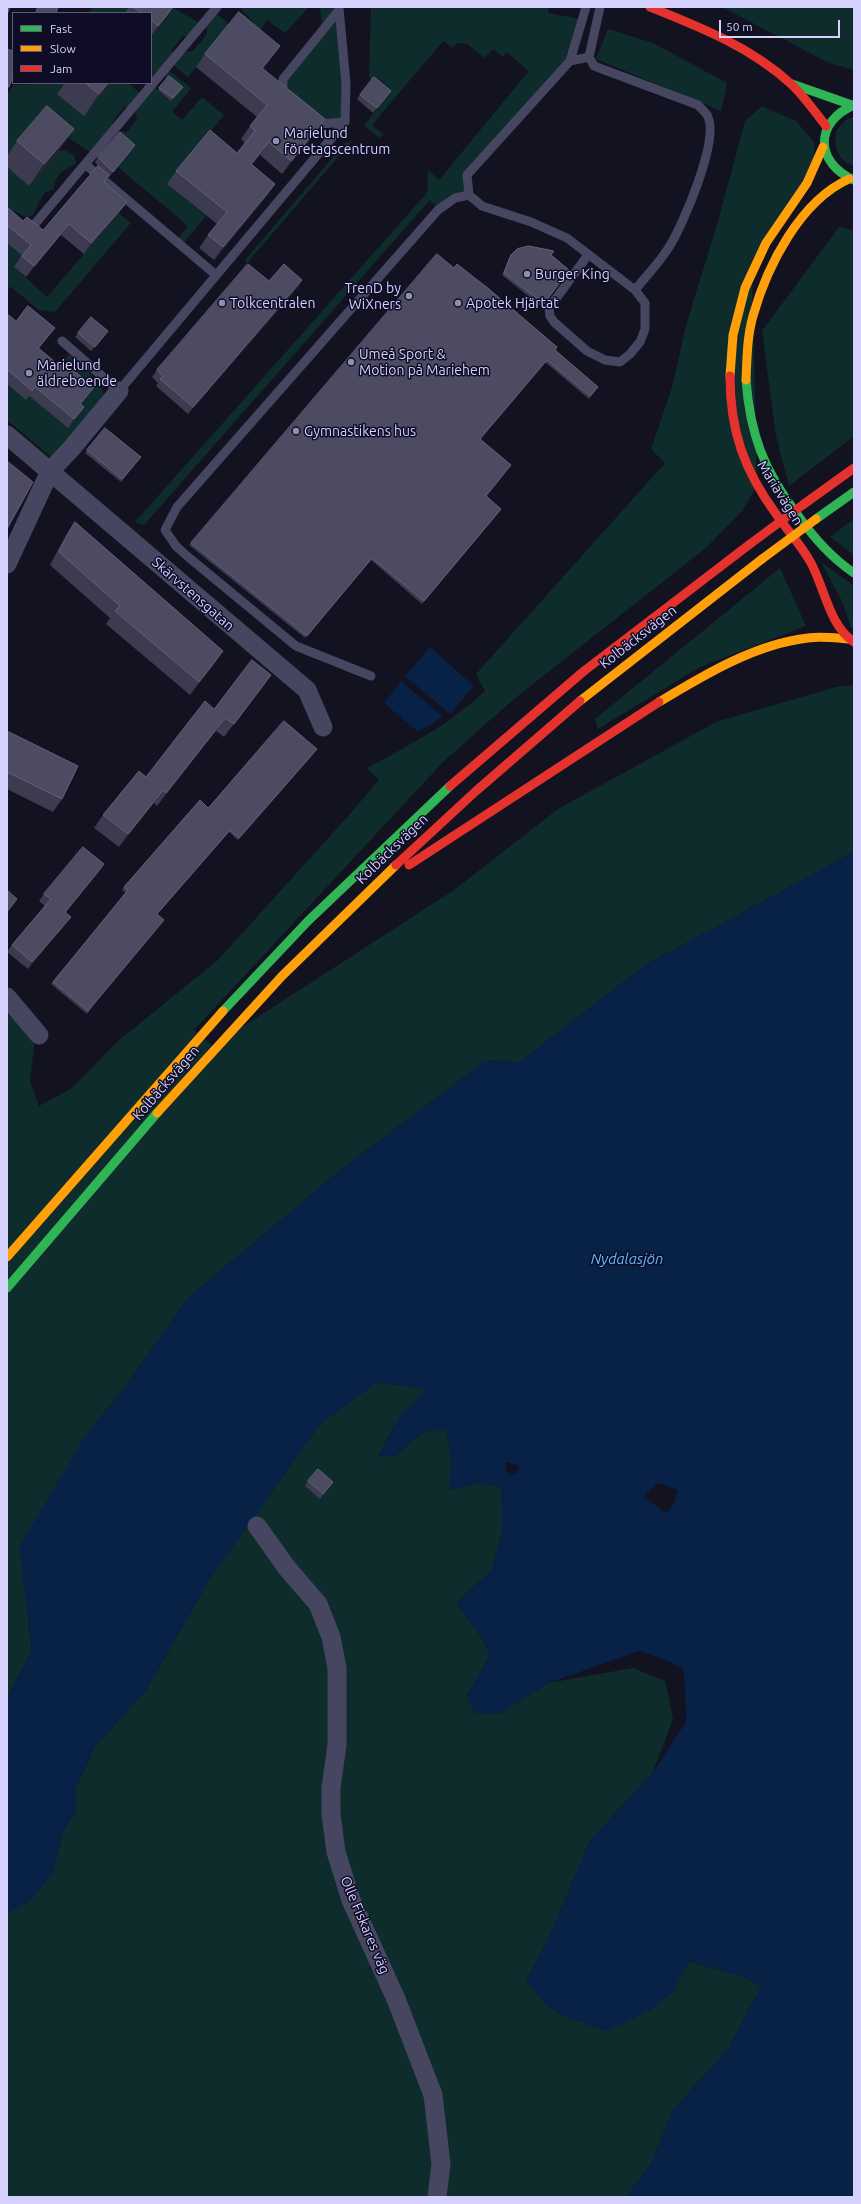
<!DOCTYPE html>
<html>
<head>
<meta charset="utf-8">
<style>
  body { margin:0 }
  #map { position:relative; width:861px; height:2204px; overflow:hidden; background:#131220; font-family:Ubuntu,sans-serif }
  canvas { display:block }
  .frame { position:absolute; inset:0; border:8px solid #d4d1ff; pointer-events:none }
  .legend { position:absolute; left:12px; top:12px; width:140px; height:72px; box-sizing:border-box; background:#0f0c26; border:1px solid #5e5b7d; margin:0; padding:5px 7px; list-style:none; font-size:12px; color:#d4d1ff }
  .legend li { display:flex; align-items:center; gap:8px; height:20px }
  .legend b { width:20px; border:1px solid #5e5b7d }
  .scale { position:absolute; left:719px; top:20px; width:121px; height:18px; box-sizing:border-box; border:2px solid #d4d1ff; border-top:0; padding-left:5px; font-size:12px; line-height:14px; white-space:nowrap; color:#d4d1ff; -webkit-text-stroke:3px #0f0c26; paint-order:stroke }
</style>
</head>
<body>
<div id="map">
<canvas width="861" height="2204"></canvas>
<div class="frame"></div>
<ul class="legend">
<li><b style="height:5px;background:#30b455"></b>Fast</li>
<li><b style="height:5px;background:#ff9f0a"></b>Slow</li>
<li><b style="height:5px;background:#e5322d"></b>Jam</li>
</ul>
<div class="scale">50 m</div>
</div>
<script>
const context = document.querySelector('canvas').getContext('2d');
context.lineJoin = 'round';
function fillPath(path, color) {
  context.fillStyle = color;
  context.fill(path, 'evenodd');
}
function stroke(path, color, width, dash) {
  context.strokeStyle = color;
  context.lineWidth = width;
  context.lineCap = dash ? 'butt' : 'round';
  context.setLineDash(dash || []);
  context.stroke(path);
}
function label(font, color, halo, rows, align = 'center') {
  context.font = font + ' Ubuntu,sans-serif';
  context.lineWidth = 3;
  context.setLineDash([]);
  context.textBaseline = 'middle';
  context.strokeStyle = halo;
  context.fillStyle = color;
  for (const [text, x, y, turn = 0] of rows) {
    context.save();
    context.translate(x, y);
    context.rotate((+turn || 0) * Math.PI / 180);
    context.textAlign = isNaN(turn) ? turn : align;
    if (halo) context.strokeText(text, 0, 0);
    context.fillText(text, 0, 0);
    context.restore();
  }
}
const green = new Path2D(`
  M 93,7 L 131,7 L 126,13 L 88,13 Z
  M 242,7 L 309,7 L 285,33 L 267,20 L 260,30 L 241,9 Z
  M 320,7 L 339,7 L 345,122 L 321,124 L 289,99 L 283,79 L 323,30 Z
  M 371,7 L 549,7 L 548,13 L 581,19 L 570,61 L 468,175 L 469,195 L 438,210 L 430,200 L 144,525 L 135,522 L 426,194 C 431,185 424,178 429,171 L 439,180 L 529,71 L 506,52 L 503,57 L 493,49 L 485,58 L 467,44 L 457,43 L 453,48 L 443,41 L 372,125 L 383,134 L 379,138 L 364,126 L 387,96 L 371,82 L 369,74 Z
  M 722,7 L 854,7 L 854,70 L 829,63 Z
  M 174,8 L 202,25 L 193,36 L 183,36 L 172,49 L 173,59 L 180,52 L 193,51 L 207,34 L 206,20 L 214,11 L 230,25 L 188,77 L 171,63 L 166,68 L 191,88 L 172,112 L 182,120 L 202,97 L 224,115 L 167,184 L 206,216 L 181,246 L 176,241 L 188,226 L 118,167 L 131,149 L 113,133 L 95,155 L 67,137 L 7,157 L 7,96 L 13,85 L 66,83 L 84,116 L 111,83 L 128,83 L 143,96 L 152,85 L 171,101 L 181,89 L 162,74 L 156,81 L 151,78 L 151,37 ZM 124,107 L 134,107 L 137,119 L 127,132 L 114,131 L 112,123 Z
  M 608,29 L 653,43 L 727,83 L 721,111 L 596,59 Z
  M 762,106 L 796,121 L 814,142 L 815,164 L 752,271 L 757,486 L 742,511 L 707,547 L 514,699 L 443,762 L 194,1030 L 213,1046 L 454,890 L 558,809 L 716,722 L 836,687 L 854,685 L 854,852 L 644,966 L 520,1062 L 485,1061 L 344,1167 L 189,1297 L 121,1392 L 86,1435 L 28,1621 L 32,1650 L 7,1698 L 7,1010 L 35,1039 L 30,1081 L 39,1106 L 72,1088 L 118,1041 L 218,960 L 350,814 L 379,780 L 367,768 C 411,744 449,725 485,691 L 476,674 L 665,463 L 651,449 L 672,387 L 687,322 L 717,225 L 745,121 Z
  M 854,117 L 854,166 C 830,159 828,123 854,117 Z
  M 346,142 L 351,142 L 247,263 L 245,260 Z
  M 65,150 L 74,155 L 76,163 C 64,172 56,171 54,189 L 44,193 L 33,215 L 26,217 L 7,208 L 7,167 L 29,186 L 59,151 Z
  M 119,213 L 131,223 L 55,312 L 39,310 L 11,287 L 7,288 L 7,219 L 38,239 L 14,267 L 47,297 Z
  M 839,227 L 854,230 L 854,436 L 789,486 L 776,436 L 762,331 Z
  M 69,354 C 79,365 104,380 103,396 L 53,459 L 7,420 L 7,384 L 26,399 L 29,396 L 68,428 L 57,371 Z
  M 854,519 L 854,555 L 830,537 Z
  M 821,562 L 854,586 L 854,629 L 851,627 L 842,601 Z
  M 780,568 L 806,626 L 700,667 L 598,729 L 595,719 Z
  M 377,1382 L 427,1389 L 401,1415 L 378,1456 L 395,1456 L 423,1432 L 446,1429 L 451,1460 L 450,1490 L 478,1483 L 501,1487 L 503,1527 L 492,1570 L 456,1603 L 482,1638 L 490,1655 L 467,1696 L 499,1714 L 548,1683 L 633,1668 L 665,1681 L 673,1719 L 653,1772 L 590,1841 L 548,1940 L 526,1981 L 547,2006 L 570,2018 L 608,2031 L 672,1993 L 688,1961 L 738,1975 L 762,1985 L 729,2048 L 673,2110 L 651,2164 L 626,2197 L 7,2197 L 7,1913 L 31,1900 L 53,1872 L 63,1832 L 76,1810 L 76,1787 L 94,1748 L 146,1690 L 209,1580 L 320,1424 Z`);
const water = new Path2D(`
  M 430,647 L 474,686 L 450,714 L 405,676 Z
  M 401,681 L 443,717 L 418,732 L 384,703 Z
  M 854,852 L 854,2197 L 626,2197 L 651,2164 L 673,2110 L 729,2048 L 762,1985 L 738,1975 L 689,1961 L 672,1993 L 649,2011 L 608,2031 L 570,2018 L 547,2006 L 526,1981 L 548,1940 L 590,1841 L 653,1772 L 686,1722 L 685,1681 L 683,1669 L 666,1660 L 639,1651 L 548,1683 L 499,1714 L 475,1714 L 467,1696 L 490,1655 L 482,1638 L 456,1603 L 492,1570 L 503,1527 L 501,1487 L 478,1483 L 449,1490 L 451,1460 L 446,1429 L 423,1432 L 395,1456 L 378,1457 L 401,1415 L 427,1389 L 377,1382 L 320,1424 L 209,1580 L 146,1690 L 94,1748 L 76,1787 L 76,1810 L 63,1832 L 53,1872 L 31,1900 L 7,1913 L 7,1698 L 32,1650 L 19,1547 L 86,1435 L 121,1392 L 189,1297 L 344,1167 L 485,1061 L 520,1062 L 644,966 ZM 506,1462 L 519,1466 L 517,1472 L 511,1476 L 506,1470 ZM 658,1483 L 677,1490 C 676,1499 674,1508 665,1513 L 644,1496 Z`);
const lane = new Path2D(`
  M 586,7 L 570,61 L 467,175 L 469,195 L 482,206 L 531,222 L 567,238 L 635,290 C 646,276 660,262 669,247 C 683,225 719,141 708,117 C 707,113 701,109 698,105 L 594,66 L 589,57 L 600,7
  M 339,8 L 346,84 L 345,122
  M 570,61 L 589,57
  M 286,95 L 283,90 L 283,79 L 339,10
  M 313,118 L 321,124 L 345,122
  M 86,165 L 216,275
  M 34,225 L 217,7
  M 588,255 L 549,308 L 550,316 L 554,322 L 587,351 L 605,360 L 620,362 L 630,354 L 640,342 L 645,329 L 645,303 L 635,290
  M 62,341 L 119,391 L 345,122
  M 371,676 L 296,646 L 187,556 L 176,546 L 165,530 L 177,507 L 438,210 L 455,198 L 469,195`);
const street = new Path2D(`
  M 7,435 L 307,690 L 323,727
  M 7,564 L 50,471 L 71,449 L 119,391
  M 7,997 L 39,1035
  M 257,1526 L 287,1568 L 318,1604 L 331,1637 L 337,1668 L 337,1745 L 331,1788 L 331,1814 L 336,1852 L 351,1900 L 396,1999 L 433,2095 L 441,2164 L 437,2197`);
const fast = new Path2D(`
  M 792,84 L 852,105
  M 854,105 C 814,122 815,163 854,180
  M 746,380 C 750,434 764,471 797,514 C 813,537 830,557 854,573
  M 816,519 L 854,492
  M 223,1011 L 308,921 L 450,786
  M 7,1288 L 157,1113`);
const slow = new Path2D(`
  M 730,376 L 733,335 L 745,288 L 766,243 L 807,183 L 823,147
  M 746,380 C 747,358 747,337 753,316 C 767,266 800,201 849,179
  M 580,701 L 762,559
  M 659,702 C 704,675 755,644 808,638 C 821,636 835,638 848,639
  M 157,1113 L 282,976 L 396,865
  M 7,1257 L 223,1011`);
const jam = new Path2D(`
  M 650,7 C 700,27 751,47 791,84 C 804,96 815,112 826,126
  M 730,376 C 730,431 744,470 776,514 C 787,530 802,546 811,563 C 825,589 829,625 854,642
  M 804,504 L 854,468
  M 450,786 L 584,671 L 750,544
  M 396,865 L 476,791 L 580,701
  M 409,865 L 659,702`);
const slowBridge = new Path2D(`
  M 762,559 L 816,519`);
const jamBridge = new Path2D(`
  M 750,544 L 804,504`);
const wall = new Path2D(`
  M 129,7 L 174,7 L 151,37 L 151,13 L 125,13 Z
  M 205,54 L 271,59 L 263,69 L 325,119 L 316,132 L 282,174 L 260,155 L 252,165 L 275,184 L 266,197 L 214,260 L 199,248 L 208,235 L 217,224 L 167,184 L 176,171 L 237,153 L 245,143 L 241,139 L 250,126 L 257,117 L 196,67 Z
  M 169,76 L 183,87 L 171,101 L 158,90 Z
  M 65,83 L 111,83 L 84,116 L 57,94 Z
  M 391,91 L 373,113 L 357,99 L 360,95 Z
  M 17,141 L 59,151 L 29,186 L 7,167 L 7,156 Z
  M 132,149 L 109,177 L 109,176 L 104,182 L 127,202 L 119,213 L 84,254 L 61,235 L 26,277 L 14,267 L 22,255 L 7,243 L 7,207 L 23,221 L 43,230 L 98,166 L 95,162 L 98,157 Z
  M 511,255 L 551,255 L 569,270 L 542,307 L 502,275 L 509,258 Z
  M 302,280 L 298,287 L 188,414 L 156,386 L 158,383 L 152,377 L 157,370 L 269,281 Z
  M 7,314 L 16,321 L 48,337 L 39,348 L 60,366 L 94,387 L 81,404 L 84,407 L 78,416 L 68,428 L 29,396 L 26,400 L 7,384 Z
  M 78,333 L 104,336 L 91,351 L 75,337 Z
  M 555,350 L 598,387 L 589,399 L 545,362 L 480,439 L 487,496 L 500,511 L 422,604 L 371,560 L 305,638 L 189,545 L 191,543 Z
  M 87,450 L 141,457 L 121,482 L 85,453 Z
  M 75,522 L 214,664 L 190,695 L 106,624 L 110,618 L 50,565 L 66,535 Z
  M 271,675 L 224,737 L 216,731 L 157,806 L 154,803 L 119,847 L 94,828 L 103,815 L 146,777 L 214,709 Z
  M 7,731 L 62,799 L 53,812 L 7,789 Z
  M 315,752 L 238,840 L 229,832 L 157,914 L 87,1014 L 51,984 L 126,893 L 122,890 L 124,887 L 208,808 Z
  M 100,871 L 66,912 L 66,923 L 28,969 L 7,952 L 12,945 L 45,906 L 39,901 L 44,894 Z
  M 308,1481 L 333,1482 L 320,1499 L 305,1486 Z`);
const shadedWall = new Path2D(`
  M 173,7 L 174,7 L 151,37 L 151,36 L 158,26 Z
  M 280,46 L 271,59 L 253,81 L 262,68 Z
  M 108,83 L 111,83 L 84,116 L 99,94 Z
  M 325,119 L 316,132 L 282,174 L 291,161 Z
  M 74,129 L 59,151 L 29,186 L 44,164 Z
  M 269,142 L 260,155 L 242,177 L 251,164 Z
  M 275,184 L 266,197 L 214,260 L 223,247 Z
  M 127,202 L 119,213 L 84,254 L 91,243 Z
  M 69,224 L 61,235 L 26,277 L 34,266 Z
  M 302,280 L 298,287 L 188,414 L 193,407 Z
  M 55,328 L 48,337 L 32,357 L 38,348 Z
  M 94,387 L 87,396 L 74,413 L 80,404 Z
  M 84,407 L 78,416 L 68,428 L 74,419 Z
  M 223,651 L 214,664 L 190,695 L 199,682 Z
  M 271,675 L 262,688 L 224,737 L 234,724 Z
  M 225,718 L 216,731 L 157,806 L 166,793 Z
  M 163,790 L 154,803 L 119,847 L 128,834 Z
  M 104,864 L 100,871 L 61,919 L 65,912 Z
  M 71,917 L 66,923 L 28,969 L 32,962 Z`);
const building = new Path2D(`
  M 7,7 L 10,7 L 7,15 Z
  M 38,7 L 58,7 L 56,13 L 36,13 Z
  M 134,7 L 173,7 L 158,26 L 151,20 L 151,13 L 142,13 Z
  M 239,12 L 280,46 L 262,68 L 325,119 L 291,161 L 269,142 L 251,164 L 275,184 L 223,247 L 208,235 L 227,212 L 176,171 L 210,130 L 237,153 L 255,131 L 250,126 L 267,105 L 205,54 Z
  M 7,49 L 13,51 L 13,76 L 9,87 L 7,87 Z
  M 169,76 L 183,87 L 173,98 L 159,88 Z
  M 374,77 L 391,91 L 377,108 L 360,95 Z
  M 86,83 L 108,83 L 99,94 Z
  M 47,106 L 74,129 L 44,164 L 17,141 Z
  M 120,132 L 135,145 L 113,172 L 98,157 Z
  M 98,166 L 109,175 L 104,182 L 127,202 L 91,243 L 69,224 L 34,266 L 22,256 L 31,245 L 7,225 L 7,207 L 23,221 L 27,217 L 43,230 Z
  M 529,246 L 554,251 L 551,255 L 569,270 L 544,304 L 504,273 L 511,255 L 517,249 Z
  M 437,254 L 454,268 L 457,264 L 489,289 L 557,347 L 555,350 L 598,387 L 590,396 L 547,360 L 480,439 L 511,465 L 486,496 L 501,509 L 424,601 L 372,558 L 307,636 L 191,543 Z
  M 248,264 L 269,281 L 284,264 L 302,280 L 193,407 L 160,379 L 163,376 L 157,370 Z
  M 28,306 L 55,328 L 38,348 L 60,366 L 63,362 L 94,387 L 80,404 L 84,407 L 74,419 L 35,387 L 32,391 L 7,369 L 7,314 L 16,321 Z
  M 91,317 L 108,331 L 95,347 L 78,333 Z
  M 105,428 L 141,457 L 122,479 L 87,450 Z
  M 7,461 L 33,482 L 7,529 Z
  M 75,522 L 223,651 L 199,682 L 115,611 L 120,606 L 59,552 Z
  M 252,660 L 271,675 L 234,724 L 225,718 L 166,793 L 163,790 L 128,834 L 103,815 L 139,771 L 146,777 L 205,701 L 214,709 Z
  M 284,721 L 317,749 L 239,838 L 230,830 L 157,914 L 164,920 L 88,1011 L 53,982 L 128,890 L 124,887 L 200,800 L 208,808 Z
  M 7,731 L 78,766 L 62,799 L 7,772 Z
  M 83,847 L 104,864 L 65,912 L 71,917 L 32,962 L 12,945 L 51,899 L 44,894 Z
  M 7,890 L 17,899 L 7,912 Z
  M 318,1469 L 333,1482 L 323,1494 L 308,1481 Z`);
const markers = [
  [276,141,4,"#908eb1"],
  [527,274,4,"#908eb1"],
  [409,296,4,"#908eb1"],
  [222,303,4,"#908eb1"],
  [458,303,4,"#908eb1"],
  [351,362,4,"#908eb1"],
  [29,373,4,"#908eb1"],
  [296,431,4,"#908eb1"]
];
const poiNames = [
  ["Marielund",284,133],
  ["företagscentrum",284,149],
  ["Burger King",535,274],
  ["TrenD by",401,288,"right"],
  ["WiXners",401,304,"right"],
  ["Tolkcentralen",230,303],
  ["Apotek Hjärtat",466,303],
  ["Umeå Sport &",359,354],
  ["Motion på Mariehem",359,370],
  ["Marielund",37,365],
  ["äldreboende",37,381],
  ["Gymnastikens hus",304,431]
];
const streetNames = [
  ["Mariavägen",780,493,58],
  ["Skärvstensgatan",193,594,41],
  ["Kolbäcksvägen",638,637,-38],
  ["Kolbäcksvägen",392,849,-44],
  ["Kolbäcksvägen",166,1083,-49],
  ["Olle Fiskares väg",365,1925,67]
];
const waterNames = [
  ["Nydalasjön",627,1259]
];
fillPath(green, '#0f2c2c');
fillPath(water, '#072147');
stroke(lane, '#464661', 9);
stroke(street, '#464661', 19);
stroke(fast, '#30b455', 9);
stroke(slow, '#ff9f0a', 9);
stroke(jam, '#e5322d', 9);
stroke(slowBridge, '#ff9f0a', 9);
stroke(jamBridge, '#e5322d', 9);
fillPath(wall, '#3c3b4f');
fillPath(shadedWall, '#252434');
fillPath(building, '#4d4b62');
stroke(building, '#62607b', 1);
for (const [x, y, r, color] of markers) {
  const dot = new Path2D();
  dot.arc(x, y, r, 0, 2 * Math.PI);
  context.fillStyle = color;
  context.fill(dot);
  stroke(dot, '#0f0c26', 1.5);
}
label('14px', '#d4d1ff', '#0f0c26', poiNames, 'left');
label('14px', '#d4d1ff', '#0f0c26', streetNames);
label('italic 15px', '#5fbcff', '#0f0c26', waterNames);
</script>
</body>
</html>
